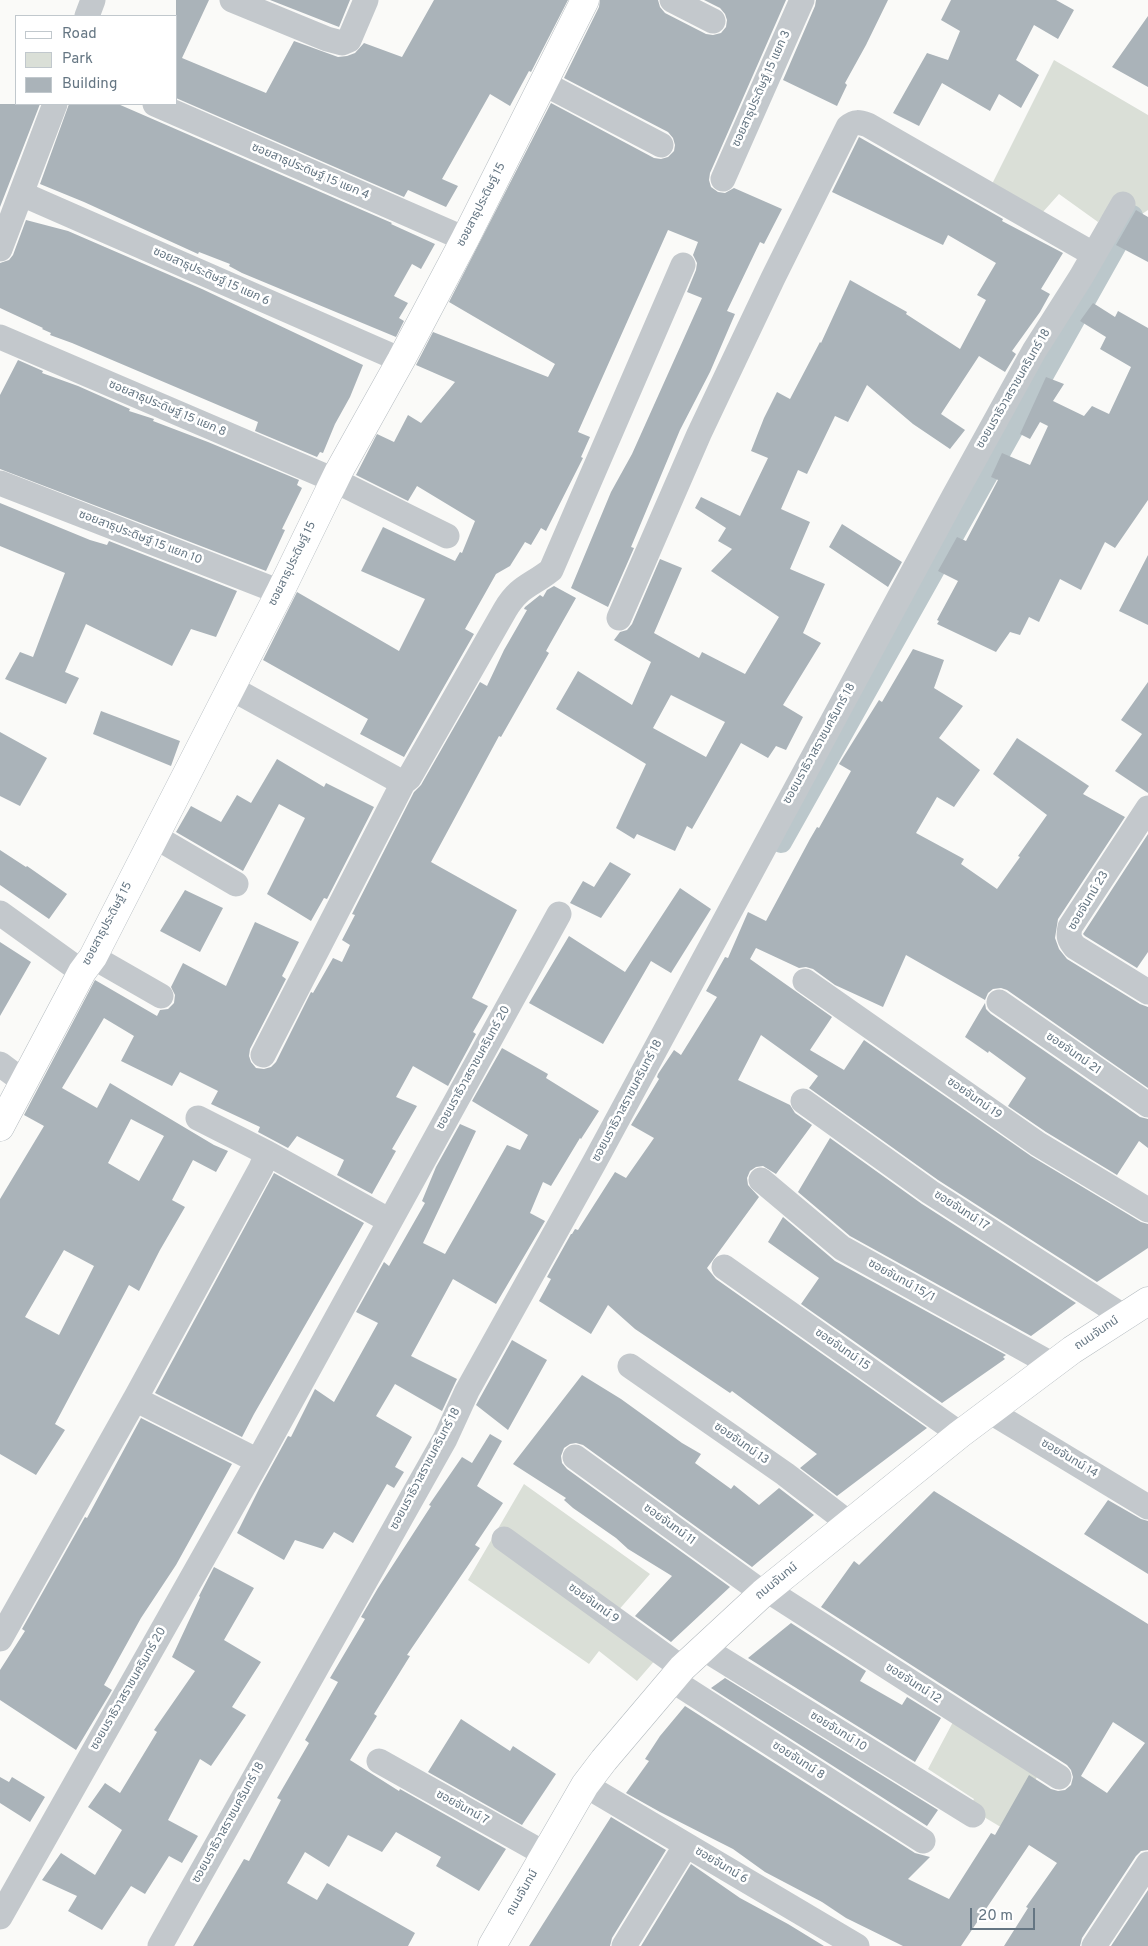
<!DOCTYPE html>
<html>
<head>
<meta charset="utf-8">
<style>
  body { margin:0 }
  #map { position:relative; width:1148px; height:1946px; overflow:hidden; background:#fafaf8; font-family:Overpass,sans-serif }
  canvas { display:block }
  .legend { position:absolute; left:15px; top:15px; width:162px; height:90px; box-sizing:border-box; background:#fff; border:1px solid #c1c8cd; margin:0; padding:6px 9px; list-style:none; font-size:15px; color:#657683 }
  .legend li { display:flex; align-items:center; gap:10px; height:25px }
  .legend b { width:25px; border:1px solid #c1c8cd }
  .scale { position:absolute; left:970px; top:1908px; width:65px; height:22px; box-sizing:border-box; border:2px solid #657683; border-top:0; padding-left:6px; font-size:15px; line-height:18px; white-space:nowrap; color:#657683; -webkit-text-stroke:4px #fff; paint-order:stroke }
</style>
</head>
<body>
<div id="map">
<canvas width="1148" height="1946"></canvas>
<ul class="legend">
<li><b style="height:6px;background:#fff"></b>Road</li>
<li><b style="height:14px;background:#dadfd7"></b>Park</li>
<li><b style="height:14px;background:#aab3b9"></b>Building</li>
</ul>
<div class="scale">20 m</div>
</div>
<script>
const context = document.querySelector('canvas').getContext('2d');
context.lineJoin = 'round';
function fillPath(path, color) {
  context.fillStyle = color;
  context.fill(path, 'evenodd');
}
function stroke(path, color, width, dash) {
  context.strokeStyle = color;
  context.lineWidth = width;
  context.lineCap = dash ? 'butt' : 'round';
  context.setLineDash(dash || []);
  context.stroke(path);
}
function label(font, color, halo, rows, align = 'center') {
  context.font = font + ' Overpass,"Noto Sans Thai",sans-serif';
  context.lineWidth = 5;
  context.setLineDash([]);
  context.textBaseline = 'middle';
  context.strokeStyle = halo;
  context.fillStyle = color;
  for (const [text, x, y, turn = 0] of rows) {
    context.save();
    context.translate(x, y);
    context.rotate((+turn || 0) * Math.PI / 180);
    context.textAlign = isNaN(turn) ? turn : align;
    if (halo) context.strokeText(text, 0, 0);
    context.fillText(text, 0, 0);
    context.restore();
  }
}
const green = new Path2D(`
  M 1054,60 L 1148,115 L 1148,210 L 1142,214 L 1116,198 L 1098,222 L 1059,194 L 1042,213 L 991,186 Z
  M 524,1484 L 650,1574 L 610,1620 L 657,1658 L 637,1681 L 599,1651 L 589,1664 L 468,1580 Z
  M 953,1722 L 1039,1774 L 1004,1829 L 969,1808 L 974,1799 L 928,1769 Z`);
const canal = new Path2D(`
  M 781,842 L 1132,216`);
const building = new Path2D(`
  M 176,0 L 209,0 L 182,58 L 266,93 L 294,41 L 338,57 L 347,56 L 355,53 L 364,43 L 402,57 L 434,0 L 568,0 L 531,72 L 529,71 L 510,106 L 490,94 L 442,179 L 458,186 L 446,207 L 408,190 L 404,197 L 176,98 Z
  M 270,0 L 350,0 L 339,27 Z
  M 600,0 L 658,0 L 660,7 L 665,13 L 706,34 L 713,35 L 721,33 L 726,27 L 727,20 L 725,14 L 720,8 L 704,0 L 786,0 L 710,173 L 709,180 L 711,187 L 718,192 L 725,193 L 734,188 L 782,209 L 764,244 L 760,242 L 727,311 L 735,314 L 710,372 L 680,430 L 631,547 L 634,548 L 608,607 L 571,588 L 611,492 L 632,454 L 702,298 L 687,292 L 696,270 L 697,263 L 693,255 L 698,242 L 668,230 L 578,432 L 590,437 L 581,457 L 583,458 L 546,531 L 541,528 L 531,545 L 525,542 L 510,566 L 496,574 L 465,629 L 474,634 L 404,757 L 360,734 L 368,719 L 263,660 L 297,592 L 399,651 L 425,599 L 361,571 L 383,527 L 455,561 L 460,552 L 462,553 L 475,521 L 417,486 L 408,501 L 356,475 L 377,434 L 394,442 L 408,415 L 421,423 L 455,382 L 416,365 L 433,332 L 548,377 L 555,364 L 449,302 L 551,103 L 654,158 L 661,159 L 668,157 L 674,151 L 675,145 L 673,138 L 668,132 L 564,78 L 599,7 Z
  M 816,0 L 888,0 L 866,45 L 845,83 L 847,85 L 837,106 L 783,80 L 815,6 Z
  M 951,0 L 1056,0 L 1074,10 L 1058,39 L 1034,25 L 1016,60 L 1039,75 L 1021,108 L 999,94 L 990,111 L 942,83 L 919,126 L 893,113 L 927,53 L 948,60 L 960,31 L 941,20 Z
  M 1148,16 L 1148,87 L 1112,67 Z
  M 0,104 L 40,104 L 0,207 Z
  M 69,104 L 118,104 L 392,223 L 391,224 L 435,244 L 421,269 L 412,264 L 394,296 L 408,303 L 399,318 L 404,321 L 396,337 L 242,273 L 229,266 L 230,264 L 199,252 L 198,254 L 84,202 L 40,184 Z
  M 859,137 L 1003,219 L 1002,221 L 1063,253 L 1041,289 L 1050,294 L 1040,312 L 1012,351 L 1016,354 L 1005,372 L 979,356 L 941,414 L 965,430 L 950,449 L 913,424 L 867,385 L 848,422 L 835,416 L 807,474 L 798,470 L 781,509 L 810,522 L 790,569 L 825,584 L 803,633 L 821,643 L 783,705 L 803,717 L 786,750 L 776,746 L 768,758 L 741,743 L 692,829 L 687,826 L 675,851 L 637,834 L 634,839 L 616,828 L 646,764 L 556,709 L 578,671 L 632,705 L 651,662 L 614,640 L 620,632 L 627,630 L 632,624 L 660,559 L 682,568 L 654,633 L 699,658 L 702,652 L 745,674 L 779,617 L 711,571 L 732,549 L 718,541 L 726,528 L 695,508 L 701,497 L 740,516 L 768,458 L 751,451 L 764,418 L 777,392 L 790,399 L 820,342 L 821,343 L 850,280 L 907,312 L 906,314 L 960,349 L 986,300 L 977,295 L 996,263 L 948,235 L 943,245 L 832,192 ZM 671,695 L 725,722 L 706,757 L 653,728 Z
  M 1136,210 L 1148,217 L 1148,262 L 1116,245 Z
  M 26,220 L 68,231 L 202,289 L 363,365 L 350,397 L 335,424 L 323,453 L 320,452 L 317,457 L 255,431 L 258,422 L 72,343 L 50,335 L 51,333 L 42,329 L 43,328 L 0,308 L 0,263 L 9,260 L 13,255 Z
  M 1093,303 L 1115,317 L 1118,311 L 1148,328 L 1148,500 L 1115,548 L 1105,542 L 1081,590 L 1060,579 L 1039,622 L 1029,617 L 1020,635 L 1010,632 L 996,652 L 937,624 L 939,621 L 937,620 L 958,581 L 938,571 L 957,537 L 966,541 L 998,480 L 991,477 L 1002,453 L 1030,465 L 1048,426 L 1040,422 L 1030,439 L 1020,434 L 1046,377 L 1064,384 L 1053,401 L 1084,416 L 1092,406 L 1109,414 L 1131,367 L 1100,349 L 1106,337 L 1080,321 Z
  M 18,360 L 43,371 L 42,373 L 78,386 L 130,409 L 129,411 L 154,419 L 153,421 L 208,442 L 299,480 L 297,485 L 302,488 L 282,529 L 285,530 L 266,571 L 0,469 L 0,395 Z
  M 0,503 L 90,540 L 107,545 L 109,541 L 237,591 L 216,637 L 191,629 L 172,666 L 86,624 L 65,672 L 79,678 L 66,704 L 5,679 L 20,652 L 33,657 L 65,573 L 0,546 Z
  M 842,524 L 902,562 L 888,587 L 829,547 Z
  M 1148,555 L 1148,625 L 1119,611 Z
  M 554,586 L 576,598 L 546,651 L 549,653 L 501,737 L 499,736 L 431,862 L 517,910 L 472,998 L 488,1006 L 473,1032 L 476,1034 L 448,1086 L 413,1066 L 396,1097 L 417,1106 L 392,1149 L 396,1151 L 372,1194 L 337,1175 L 344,1160 L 297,1136 L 288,1148 L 258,1132 L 260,1127 L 211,1104 L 218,1091 L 180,1072 L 172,1086 L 121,1061 L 134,1036 L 104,1018 L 62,1088 L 97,1108 L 110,1083 L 214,1145 L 228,1151 L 216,1172 L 193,1160 L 172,1200 L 185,1207 L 160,1250 L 139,1291 L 129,1285 L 55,1424 L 65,1430 L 36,1475 L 0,1454 L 0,1199 L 44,1126 L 24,1115 L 95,980 L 157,1016 L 160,1010 L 168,1009 L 174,1003 L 175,995 L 171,987 L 183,963 L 226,986 L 255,922 L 299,942 L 282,976 L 286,979 L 250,1049 L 249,1056 L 251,1062 L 256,1068 L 264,1069 L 271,1067 L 276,1062 L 311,992 L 313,993 L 333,958 L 342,962 L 350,945 L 342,940 L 355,915 L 352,914 L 414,792 L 421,785 L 480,682 L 487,686 L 504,650 L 527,610 L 524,609 L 525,607 L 540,595 L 543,597 L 547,590 ZM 131,1119 L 164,1136 L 139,1181 L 108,1163 ZM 64,1250 L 94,1266 L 59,1335 L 25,1317 Z
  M 913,649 L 944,660 L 934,688 L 963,706 L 939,738 L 980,770 L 954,807 L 937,797 L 916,833 L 964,859 L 961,864 L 997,889 L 1020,857 L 1018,856 L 1047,815 L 993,774 L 1017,738 L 1089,786 L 1083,794 L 1125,817 L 1058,919 L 1055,938 L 1059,949 L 1067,959 L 1140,1004 L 1148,1007 L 1148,1088 L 1007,990 L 1001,988 L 993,989 L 988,993 L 985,1000 L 906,955 L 883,1007 L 835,985 L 813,969 L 806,967 L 799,968 L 756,948 L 750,959 L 832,1017 L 810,1050 L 844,1070 L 864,1040 L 1031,1156 L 1141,1222 L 1148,1224 L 1148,1248 L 1097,1282 L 938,1180 L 809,1088 L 818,1076 L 761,1035 L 738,1080 L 790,1105 L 795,1113 L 812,1125 L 776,1174 L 763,1166 L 756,1167 L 750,1171 L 747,1178 L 748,1185 L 759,1197 L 707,1268 L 716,1279 L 927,1428 L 837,1496 L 800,1468 L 817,1454 L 732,1391 L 730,1393 L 635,1329 L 608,1305 L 591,1334 L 539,1301 L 551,1279 L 547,1277 L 571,1234 L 572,1234 L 575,1229 L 578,1230 L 615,1172 L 626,1178 L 654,1138 L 631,1125 L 659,1079 L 657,1077 L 658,1074 L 674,1050 L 681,1055 L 717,997 L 706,991 L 725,957 L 728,958 L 748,912 L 766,921 L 810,839 L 817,827 L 819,828 L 851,771 L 839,764 L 879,700 L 882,702 Z
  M 1148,682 L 1148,793 L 1115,771 L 1142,734 L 1121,720 Z
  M 101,711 L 180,741 L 171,766 L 93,734 Z
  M 0,732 L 47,758 L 20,806 L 0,796 Z
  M 277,759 L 324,787 L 326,783 L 374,807 L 327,899 L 324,898 L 311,921 L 267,894 L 305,818 L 279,804 L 243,871 L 176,832 L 191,806 L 221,822 L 237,795 L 251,803 Z
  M 1148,834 L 1148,952 L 1137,968 L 1085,936 L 1083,934 Z
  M 0,850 L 26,867 L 27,866 L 67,894 L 49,919 L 0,885 Z
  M 610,862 L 631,874 L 601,918 L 570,903 L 583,881 L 594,887 Z
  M 680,888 L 711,909 L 671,973 L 651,961 L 603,1044 L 529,1003 L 569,936 L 625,972 Z
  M 185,890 L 223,908 L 200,952 L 160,931 Z
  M 0,942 L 31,962 L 0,1016 Z
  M 985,1003 L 986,1009 L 991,1014 L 1140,1117 L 1148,1119 L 1148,1148 L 1139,1141 L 1117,1175 L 1046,1132 L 1008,1106 L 1026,1078 L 989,1051 L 988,1053 L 965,1037 Z
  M 502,1048 L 548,1074 L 546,1078 L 599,1111 L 581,1139 L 580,1138 L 551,1186 L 543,1182 L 530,1213 L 545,1221 L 496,1304 L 453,1279 L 411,1356 L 457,1379 L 442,1411 L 395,1384 L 376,1416 L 412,1437 L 395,1467 L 404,1472 L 394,1488 L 387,1484 L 353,1543 L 334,1532 L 323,1549 L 295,1540 L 284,1560 L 237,1533 L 260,1487 L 288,1436 L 291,1437 L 315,1389 L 334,1402 L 378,1323 L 356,1312 L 384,1262 L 389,1266 L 425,1203 L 422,1201 L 436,1167 L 460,1124 L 476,1131 L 423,1243 L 445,1254 L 507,1145 L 520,1150 L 528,1135 L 472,1101 Z
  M 830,1138 L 922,1204 L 1076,1303 L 1031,1336 L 850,1236 L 798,1192 Z
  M 274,1173 L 364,1223 L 254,1414 L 242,1437 L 155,1393 Z
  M 783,1217 L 835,1261 L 1006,1355 L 1003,1357 L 1005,1359 L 942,1403 L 801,1304 L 819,1278 L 768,1242 Z
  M 512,1340 L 547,1360 L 508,1430 L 476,1405 Z
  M 582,1375 L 621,1399 L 682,1443 L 701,1454 L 695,1463 L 731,1489 L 734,1485 L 759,1505 L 779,1488 L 814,1515 L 752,1567 L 583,1445 L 576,1443 L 570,1444 L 564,1448 L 561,1456 L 562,1463 L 567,1469 L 730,1587 L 671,1642 L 635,1616 L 672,1576 L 628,1549 L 616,1538 L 573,1508 L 564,1500 L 566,1498 L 513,1464 Z
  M 141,1418 L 232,1464 L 176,1565 L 141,1618 L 104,1685 L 112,1690 L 76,1750 L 0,1700 L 0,1670 L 25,1631 L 22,1629 L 85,1517 L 87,1518 Z
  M 490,1434 L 502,1441 L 477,1486 L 503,1503 L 475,1545 L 480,1548 L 407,1655 L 410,1656 L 374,1714 L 377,1716 L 350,1760 L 399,1791 L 400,1789 L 506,1849 L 479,1891 L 436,1866 L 441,1857 L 396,1832 L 382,1852 L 348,1835 L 329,1867 L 305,1852 L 287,1883 L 317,1900 L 327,1883 L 415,1933 L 408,1946 L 193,1946 L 244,1859 L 249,1861 L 281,1800 L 277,1798 L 309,1743 L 305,1740 L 338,1682 L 330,1678 L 365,1619 L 361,1617 L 378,1588 L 431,1506 L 429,1505 L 462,1457 L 472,1463 Z
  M 934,1491 L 1148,1624 L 1148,1850 L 1141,1851 L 1136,1856 L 1082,1938 L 1080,1946 L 1004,1946 L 1028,1908 L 1026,1907 L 1057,1863 L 1029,1845 L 961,1946 L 903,1946 L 846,1918 L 822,1902 L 765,1872 L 733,1849 L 660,1812 L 626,1793 L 649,1761 L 645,1759 L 660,1736 L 685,1706 L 915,1853 L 930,1857 L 908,1879 L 949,1899 L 991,1833 L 995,1835 L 1029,1775 L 1051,1789 L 1058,1791 L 1065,1790 L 1071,1785 L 1073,1777 L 1071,1770 L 1067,1765 L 821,1607 L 854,1561 L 859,1565 ZM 1113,1722 L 1145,1743 L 1107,1793 L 1081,1776 Z
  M 1108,1500 L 1141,1519 L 1148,1521 L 1148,1574 L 1084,1534 Z
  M 214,1567 L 254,1588 L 224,1640 L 261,1662 L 232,1707 L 246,1715 L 211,1766 L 200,1759 L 168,1820 L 198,1836 L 182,1863 L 169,1856 L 145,1894 L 131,1886 L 102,1930 L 68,1911 L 77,1896 L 42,1880 L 61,1853 L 95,1875 L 122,1830 L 88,1807 L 105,1783 L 120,1793 L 157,1732 L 154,1730 L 195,1671 L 172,1657 L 200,1597 L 199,1596 Z
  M 791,1623 L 866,1671 L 860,1681 L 902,1705 L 907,1697 L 941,1718 L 915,1762 L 748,1658 Z
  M 725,1678 L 938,1810 L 927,1826 L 711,1688 Z
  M 461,1719 L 510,1751 L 513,1746 L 556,1774 L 522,1825 L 428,1772 Z
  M 0,1777 L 9,1782 L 12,1777 L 45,1797 L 30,1822 L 0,1803 Z
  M 611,1817 L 666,1850 L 612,1938 L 610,1946 L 529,1946 Z
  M 691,1864 L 740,1898 L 788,1924 L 824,1946 L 641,1946 Z
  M 1148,1890 L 1148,1946 L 1111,1946 Z`);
const street = new Path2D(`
  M 232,0 L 327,39 L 342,43 L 349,40 L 366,0
  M 672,0 L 713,21
  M 87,16 L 93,0
  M 543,83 L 661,145
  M 155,104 L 465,239
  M 723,179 L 802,0
  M 22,194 L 401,360
  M 0,249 L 55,104
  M 0,337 L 334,480 L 447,536
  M 0,483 L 280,592
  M 619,618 L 699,434 L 773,278 L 848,127 C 855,121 859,122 868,125 L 1093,254
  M 231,688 L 403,783
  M 1148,808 L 1070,927 C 1068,936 1069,940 1075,947 L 1148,992
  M 154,836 L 236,884
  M 0,913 L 82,972
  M 93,957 L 161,996
  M 805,981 L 1038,1144 L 1148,1210
  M 999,1002 L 1148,1105
  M 263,1055 L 403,783 L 409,778 L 505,610 C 519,586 531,586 551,570 L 683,265
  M 0,1064 L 24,1082
  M 803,1101 L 930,1192 L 1123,1316
  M 198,1118 L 267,1153 L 390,1221
  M 761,1180 L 842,1248 L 1053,1365
  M 724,1267 L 960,1434
  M 630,1366 L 785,1474 L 850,1524
  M 991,1412 L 1148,1507
  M 575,1457 L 763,1593
  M 258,1461 L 135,1399 L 261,1168 L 267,1153
  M 504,1539 L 682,1668
  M 767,1590 L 1059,1777
  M 0,1639 L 135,1399
  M 703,1648 L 973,1815
  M 672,1680 L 923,1841
  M 379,1761 L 545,1854
  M 585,1785 L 857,1946
  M 0,1917 L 258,1461 L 559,914
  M 160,1946 L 445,1439 L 467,1391 L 594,1163 L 954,496 L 1034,351 L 1081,277 L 1123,204
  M 624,1946 L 686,1845
  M 1094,1946 L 1148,1864`);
const secondary = new Path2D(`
  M 0,1127 L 82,972 L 93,957 L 280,592 L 339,471 L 401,360 L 465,239 L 585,0
  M 492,1946 L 585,1785 L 604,1760 L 682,1668 L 763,1593 L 960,1434 L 1072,1350 L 1148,1301`);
const streetNames = [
  ["ซอยสาธุประดิษฐ์ 15 แยก 3",762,89,-66],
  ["ซอยสาธุประดิษฐ์ 15 แยก 4",310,172,23],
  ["ซอยสาธุประดิษฐ์ 15",482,205,-63],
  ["ซอยสาธุประดิษฐ์ 15 แยก 6",211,277,24],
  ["ซอยนราธิวาสราชนครินทร์ 18",1014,389,-60],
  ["ซอยสาธุประดิษฐ์ 15 แยก 8",167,409,23],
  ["ซอยสาธุประดิษฐ์ 15 แยก 10",140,538,21],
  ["ซอยสาธุประดิษฐ์ 15",293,564,-64],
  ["ซอยนราธิวาสราชนครินทร์ 18",820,744,-61],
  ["ซอยจันทน์ 23",1089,901,-59],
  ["ซอยสาธุประดิษฐ์ 15",108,924,-62],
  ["ซอยจันทน์ 21",1073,1054,35],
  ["ซอยนราธิวาสราชนครินทร์ 20",474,1068,-61],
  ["ซอยจันทน์ 19",974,1099,35],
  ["ซอยนราธิวาสราชนครินทร์ 18",628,1101,-62],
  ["ซอยจันทน์ 17",961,1211,33],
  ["ซอยจันทน์ 15/1",901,1281,29],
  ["ถนนจันทน์",1097,1334,-34],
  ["ซอยจันทน์ 15",842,1350,35],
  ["ซอยจันทน์ 13",741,1444,35],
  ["ซอยจันทน์ 14",1069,1459,31],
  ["ซอยนราธิวาสราชนครินทร์ 18",426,1469,-62],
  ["ซอยจันทน์ 11",669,1525,36],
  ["ถนนจันทน์",777,1582,-39],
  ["ซอยจันทน์ 9",593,1604,36],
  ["ซอยจันทน์ 12",913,1684,33],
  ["ซอยนราธิวาสราชนครินทร์ 20",129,1689,-60],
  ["ซอยจันทน์ 10",838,1732,32],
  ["ซอยจันทน์ 8",798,1761,33],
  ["ซอยจันทน์ 7",462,1808,29],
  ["ซอยนราธิวาสราชนครินทร์ 18",229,1823,-61],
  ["ซอยจันทน์ 6",721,1866,31],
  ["ถนนจันทน์",523,1893,-60]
];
fillPath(green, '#dadfd7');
stroke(canal, '#bbc7cb', 22);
fillPath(building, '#aab3b9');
stroke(secondary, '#b3babf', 29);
stroke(street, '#c3c8cc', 25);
stroke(secondary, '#fff', 28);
label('12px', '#657683', '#fff', streetNames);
</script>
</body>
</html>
